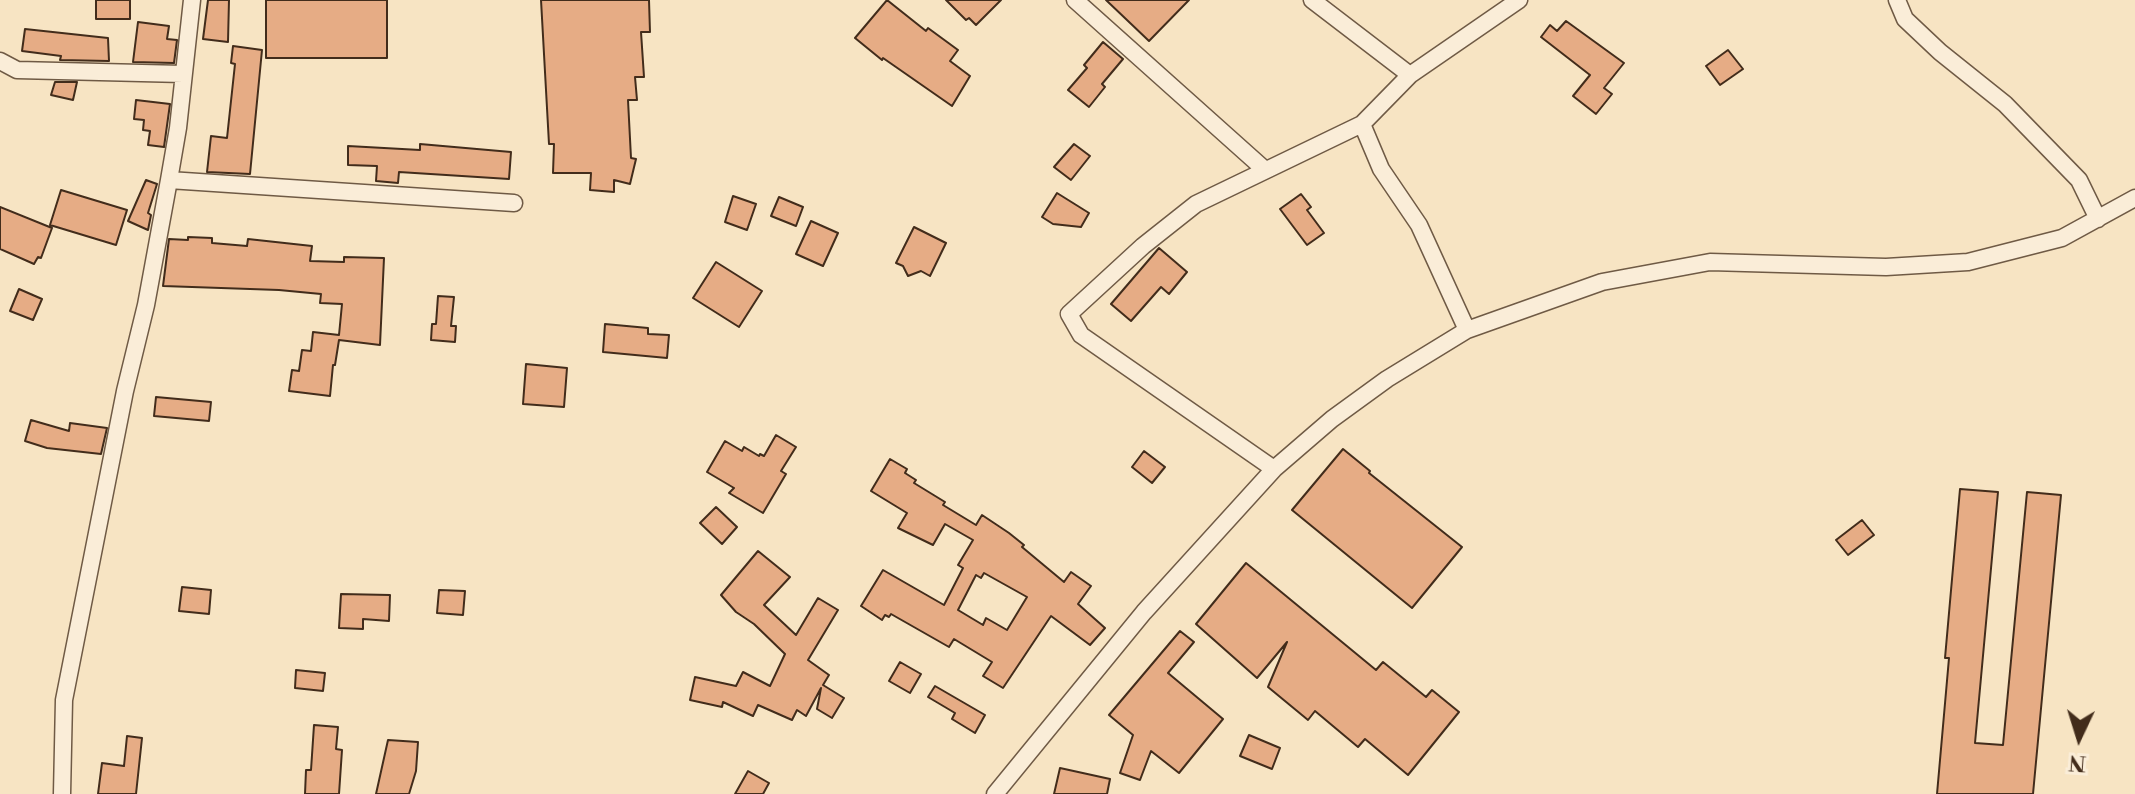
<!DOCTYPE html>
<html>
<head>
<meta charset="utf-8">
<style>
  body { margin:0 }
  #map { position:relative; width:2135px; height:794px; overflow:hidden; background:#f7e4c3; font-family:"Libre Bodoni",serif }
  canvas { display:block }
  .north { position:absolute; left:2039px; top:698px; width:80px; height:80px; -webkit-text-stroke:6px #faedd8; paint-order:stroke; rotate:184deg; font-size:22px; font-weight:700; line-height:32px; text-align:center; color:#422c1b }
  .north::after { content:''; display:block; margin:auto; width:28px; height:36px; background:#422c1b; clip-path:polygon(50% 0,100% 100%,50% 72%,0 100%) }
</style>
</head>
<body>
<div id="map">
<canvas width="2135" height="794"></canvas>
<div class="north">N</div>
</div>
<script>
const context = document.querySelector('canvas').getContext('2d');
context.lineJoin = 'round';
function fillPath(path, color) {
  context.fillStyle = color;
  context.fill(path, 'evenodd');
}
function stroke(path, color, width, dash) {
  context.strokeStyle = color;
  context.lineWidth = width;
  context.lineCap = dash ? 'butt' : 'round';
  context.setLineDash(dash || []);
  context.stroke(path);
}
const building = new Path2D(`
  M 96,0 L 130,0 L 130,19 L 96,19 Z
  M 208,0 L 229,0 L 228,42 L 203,39 Z
  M 266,0 L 387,0 L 387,58 L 266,58 Z
  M 541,0 L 649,0 L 650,32 L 641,32 L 644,77 L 635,77 L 637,100 L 628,100 L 631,158 L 636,159 L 630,184 L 614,180 L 614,192 L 590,190 L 591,173 L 553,173 L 554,144 L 549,144 Z
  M 887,0 L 926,31 L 928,28 L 958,50 L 950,61 L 970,76 L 952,106 L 883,58 L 882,60 L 855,38 Z
  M 946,0 L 1001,0 L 976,25 L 969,18 L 966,20 Z
  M 1106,0 L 1189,0 L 1149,41 Z
  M 1566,21 L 1624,63 L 1604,88 L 1612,94 L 1596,114 L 1573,96 L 1590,75 L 1541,37 L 1550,25 L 1557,31 Z
  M 138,22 L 169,26 L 167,39 L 177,40 L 174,63 L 133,62 Z
  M 25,29 L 108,38 L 109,61 L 60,60 L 61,56 L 22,51 Z
  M 1103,42 L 1123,59 L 1102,84 L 1105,87 L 1089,107 L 1068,90 L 1087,68 L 1084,65 Z
  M 233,46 L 262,50 L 250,174 L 207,172 L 211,136 L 227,138 L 235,64 L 231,63 Z
  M 1728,50 L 1743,69 L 1720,85 L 1706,66 Z
  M 55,82 L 77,82 L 73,100 L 51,95 Z
  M 136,100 L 170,104 L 164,147 L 148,145 L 150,131 L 143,130 L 144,120 L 134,119 Z
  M 420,144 L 511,152 L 509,179 L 399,172 L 398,183 L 376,181 L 377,166 L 348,165 L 348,146 L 420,150 Z
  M 1074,144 L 1090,156 L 1071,180 L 1054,167 Z
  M 146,180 L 157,184 L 148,213 L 151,215 L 148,230 L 128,221 Z
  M 61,190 L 127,210 L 116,245 L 50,225 Z
  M 1057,193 L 1089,213 L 1081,227 L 1053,224 L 1042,217 Z
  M 1301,194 L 1311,207 L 1307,210 L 1324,233 L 1307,245 L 1280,209 Z
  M 733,196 L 756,204 L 747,230 L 725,222 Z
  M 779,197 L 803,207 L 796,226 L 771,216 Z
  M 0,207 L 52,228 L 41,258 L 38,257 L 34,264 L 0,249 Z
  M 811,221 L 838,233 L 823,266 L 796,254 Z
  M 914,227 L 946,243 L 930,276 L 921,271 L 908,276 L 903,266 L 896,263 Z
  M 188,237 L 212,238 L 212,243 L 247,246 L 248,239 L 312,246 L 310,261 L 344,262 L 344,257 L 384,258 L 380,345 L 339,340 L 335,365 L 333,365 L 330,396 L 289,391 L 292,370 L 299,371 L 302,350 L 311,351 L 313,332 L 339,335 L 342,304 L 320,303 L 321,294 L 279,290 L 163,286 L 169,239 L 188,240 Z
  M 1159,248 L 1187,272 L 1169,294 L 1161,287 L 1131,321 L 1111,304 Z
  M 716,262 L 762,291 L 739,327 L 693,298 Z
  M 19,289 L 42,299 L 33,320 L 10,311 Z
  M 438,296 L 454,297 L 451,326 L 456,326 L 455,342 L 431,340 L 432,324 L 436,324 Z
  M 605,324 L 648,328 L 648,334 L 669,335 L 667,358 L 603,352 Z
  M 526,364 L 567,368 L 564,407 L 523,404 Z
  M 156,397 L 211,402 L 209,421 L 154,416 Z
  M 31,420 L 69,431 L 70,423 L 107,428 L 101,454 L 47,448 L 25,441 Z
  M 776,435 L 796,447 L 781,471 L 786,474 L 763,513 L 729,493 L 734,488 L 707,472 L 725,441 L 742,451 L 744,447 L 759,456 L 760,454 L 764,456 Z
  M 1343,449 L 1370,471 L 1369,473 L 1462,547 L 1412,608 L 1292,510 Z
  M 1144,451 L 1165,467 L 1152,483 L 1132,467 Z
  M 890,459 L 907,469 L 905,473 L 916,480 L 914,483 L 945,502 L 943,505 L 976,525 L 982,515 L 1009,533 L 1024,545 L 1022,547 L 1064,582 L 1071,572 L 1091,586 L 1078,604 L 1105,628 L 1090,645 L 1051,616 L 1003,688 L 983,676 L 992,662 L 954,639 L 949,647 L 891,614 L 889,617 L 885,615 L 882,620 L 861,606 L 883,570 L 944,605 L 963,568 L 958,565 L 973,540 L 945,524 L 933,545 L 898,528 L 907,513 L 871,491 ZM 984,573 L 1027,597 L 1007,630 L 986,618 L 983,625 L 958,610 L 976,575 L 981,578 Z
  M 1960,489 L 1998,492 L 1975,743 L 2003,745 L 2027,492 L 2061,495 L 2033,794 L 1937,794 L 1949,658 L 1945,658 Z
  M 716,507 L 737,527 L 722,544 L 700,523 Z
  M 1862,520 L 1874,535 L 1848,555 L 1836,540 Z
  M 758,551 L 790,577 L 764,605 L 796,635 L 818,598 L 838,610 L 808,660 L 829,675 L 823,685 L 844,698 L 832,718 L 817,709 L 821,688 L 806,716 L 797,710 L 792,720 L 758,705 L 753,716 L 723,702 L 722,707 L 690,700 L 695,677 L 736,686 L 743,672 L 770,686 L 785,654 L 754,624 L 736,612 L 721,595 Z
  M 1246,563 L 1376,670 L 1383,662 L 1426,697 L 1432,690 L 1459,712 L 1408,775 L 1365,739 L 1358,747 L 1315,711 L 1308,720 L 1268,687 L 1287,642 L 1257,678 L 1196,624 Z
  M 182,587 L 211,590 L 209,614 L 179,611 Z
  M 439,590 L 465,591 L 463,615 L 437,613 Z
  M 341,594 L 390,595 L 389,621 L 363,619 L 363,629 L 339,628 Z
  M 1180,631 L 1194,642 L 1168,673 L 1223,719 L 1179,773 L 1151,751 L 1140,780 L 1120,773 L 1133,735 L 1109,715 Z
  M 900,662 L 921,674 L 910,693 L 889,681 Z
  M 296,670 L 325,673 L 323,691 L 295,688 Z
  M 935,686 L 985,715 L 975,733 L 952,719 L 955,713 L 928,697 Z
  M 314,725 L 338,727 L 336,749 L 342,750 L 339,794 L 305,794 L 306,770 L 311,770 Z
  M 1249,735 L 1280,748 L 1272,769 L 1240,756 Z
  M 127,736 L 142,738 L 136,794 L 98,794 L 102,763 L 124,766 Z
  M 388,740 L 418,742 L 416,771 L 409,794 L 376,794 Z
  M 1060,768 L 1110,779 L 1107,794 L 1054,794 Z
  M 748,771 L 769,783 L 763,794 L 735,794 Z`);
const street = new Path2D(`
  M 1075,0 L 1264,169
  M 1312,0 L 1410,75
  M 1897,0 L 1905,19 L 1940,52 L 2005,104 L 2079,180 L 2098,219
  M 0,61 L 17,70 L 183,74
  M 1362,124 L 1381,169 L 1419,225 L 1467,330
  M 169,180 L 514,203
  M 1274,469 L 1081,335 L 1069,314 L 1143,246 L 1196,204 L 1362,124 L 1410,75 L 1519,0
  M 62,794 L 64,700 L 125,391 L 146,305 L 169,180 L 178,128 L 192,0
  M 995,794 L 1144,612 L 1274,469 L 1332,419 L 1387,379 L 1467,330 L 1602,282 L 1710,262 L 1886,267 L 1968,262 L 2062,238 L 2135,198`);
fillPath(building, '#e6ac85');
stroke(building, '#422c1b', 2);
stroke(street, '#6f5a45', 19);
stroke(street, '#faedd8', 16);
</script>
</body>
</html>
